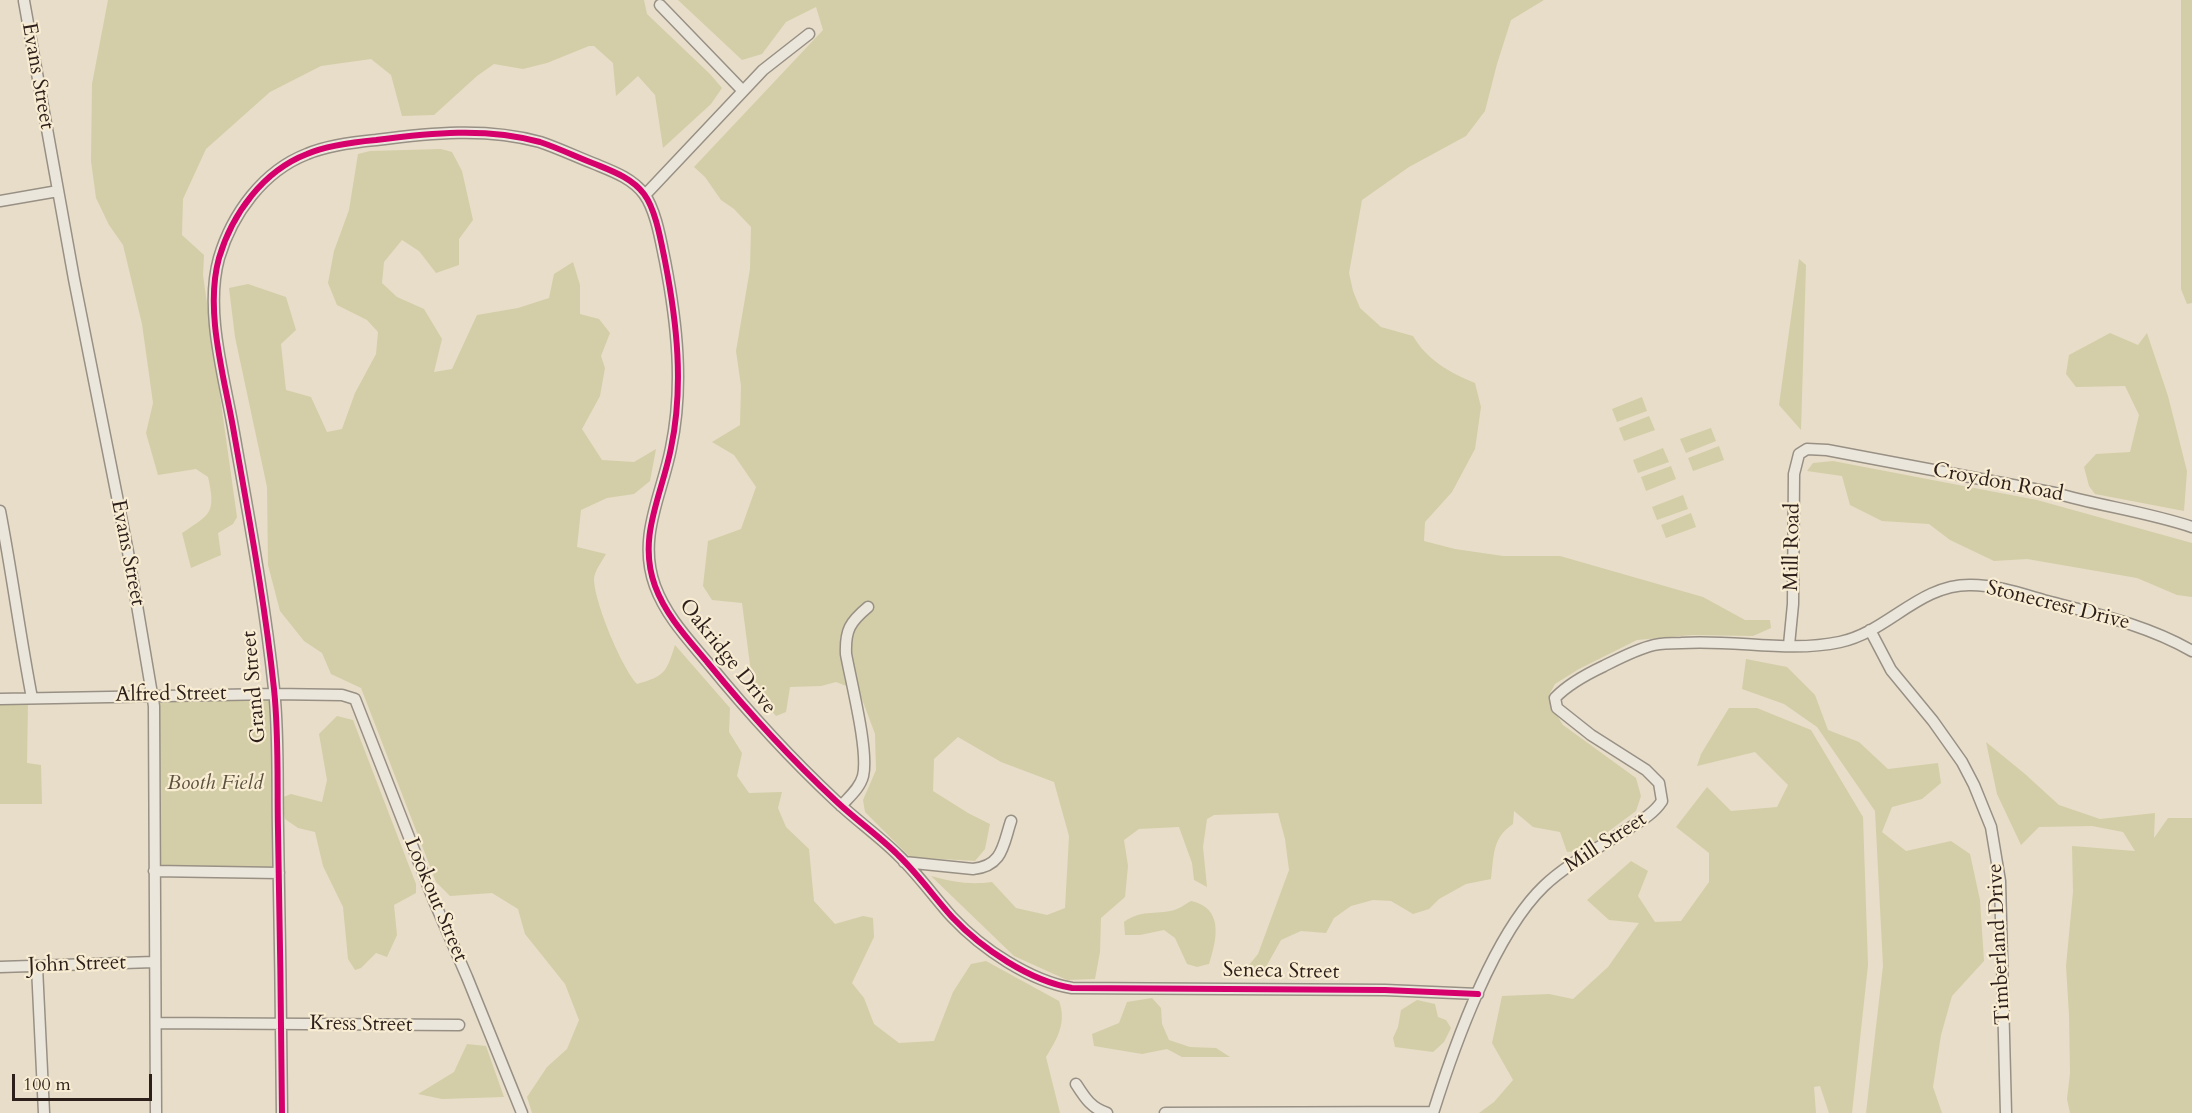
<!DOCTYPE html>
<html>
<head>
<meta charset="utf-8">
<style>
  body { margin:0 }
  #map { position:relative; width:2192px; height:1113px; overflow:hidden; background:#e8ddc9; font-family:Cardo,serif }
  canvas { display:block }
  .scale { position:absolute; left:12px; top:1074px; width:140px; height:27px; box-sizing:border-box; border:3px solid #2d201b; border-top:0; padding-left:8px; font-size:18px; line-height:21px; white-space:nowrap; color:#2d201b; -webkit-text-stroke:4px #f8ecd3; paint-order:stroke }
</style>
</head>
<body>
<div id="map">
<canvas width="2192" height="1113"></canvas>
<div class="scale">100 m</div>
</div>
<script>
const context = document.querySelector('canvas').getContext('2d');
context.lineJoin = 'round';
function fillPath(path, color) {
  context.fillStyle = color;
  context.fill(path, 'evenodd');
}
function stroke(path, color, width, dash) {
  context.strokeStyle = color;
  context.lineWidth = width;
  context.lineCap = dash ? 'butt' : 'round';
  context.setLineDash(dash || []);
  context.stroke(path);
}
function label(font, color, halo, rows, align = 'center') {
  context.font = font + ' Cardo,serif';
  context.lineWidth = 4.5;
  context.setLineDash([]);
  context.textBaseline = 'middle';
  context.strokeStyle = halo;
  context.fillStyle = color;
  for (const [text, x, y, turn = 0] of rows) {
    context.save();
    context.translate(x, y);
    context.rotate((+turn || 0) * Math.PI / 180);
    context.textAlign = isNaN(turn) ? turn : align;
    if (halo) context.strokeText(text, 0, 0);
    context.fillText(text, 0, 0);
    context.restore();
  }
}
const green = new Path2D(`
  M 108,0 L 644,0 L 647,14 L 710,74 L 722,88 L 711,104 L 663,148 L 655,95 L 638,76 L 616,96 L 613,63 L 594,46 L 589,46 L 547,63 L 523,69 L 494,64 L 477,76 L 434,115 L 402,116 L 391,75 L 371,59 L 321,66 L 270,92 L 206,149 L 183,199 L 182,235 L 204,255 L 203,275 L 237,517 L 233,524 L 218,533 L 221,555 L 191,568 L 182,533 C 211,514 216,513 208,477 L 196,469 L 158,475 L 146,433 L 153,403 L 142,324 L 123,245 L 109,225 L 96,198 L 91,161 L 92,84 Z
  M 678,0 L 1544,0 L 1511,20 L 1497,64 L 1485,111 L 1466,136 L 1409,167 L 1362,200 L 1349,273 L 1353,291 L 1360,308 L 1381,327 L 1413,336 C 1427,360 1450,373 1475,383 L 1481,407 L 1475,449 L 1452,492 L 1425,522 L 1424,541 L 1455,549 L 1503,556 L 1560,556 L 1703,597 L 1745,620 L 1770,620 L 1771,628 L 1753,636 L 1692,635 L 1637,640 L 1579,669 L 1555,684 L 1549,695 L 1552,708 L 1563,725 L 1636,778 L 1641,796 L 1636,811 L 1582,851 L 1567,852 L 1560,832 L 1533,827 L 1514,811 L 1513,824 C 1492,838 1494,856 1491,879 L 1466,884 L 1439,899 L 1429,909 L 1413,914 L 1391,901 L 1373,900 L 1351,906 L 1334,918 L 1326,933 L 1301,931 L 1281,940 L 1262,974 L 1240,976 L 1258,954 L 1289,870 L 1285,839 L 1278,813 L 1214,815 L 1207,819 L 1203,847 L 1207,887 L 1194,880 L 1192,863 L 1179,827 L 1139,829 L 1124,840 L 1128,866 L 1125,897 L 1101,918 L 1100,952 L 1095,979 L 1067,980 L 1014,956 L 931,876 C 953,882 970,885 992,882 L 1016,908 L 1047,915 L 1065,908 L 1069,836 L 1054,782 L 1001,762 L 958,737 L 934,759 L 933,791 L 968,813 L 990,824 L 985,849 L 975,861 L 910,857 L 865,812 L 863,800 L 876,770 L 875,734 L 859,691 L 836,682 L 821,686 L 790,687 L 786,712 L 776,716 L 753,688 L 742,603 L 712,600 L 703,586 L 708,541 L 741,529 L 756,487 L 734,455 L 712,442 L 740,425 L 741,386 L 736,351 L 750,269 L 751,227 L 734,209 L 721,200 L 705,177 L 694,167 L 823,30 L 816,7 L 786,22 L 762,54 L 742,60 Z
  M 2181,0 L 2192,0 L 2192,303 L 2187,304 L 2181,289 Z
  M 441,149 L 452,152 L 462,171 L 473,220 L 459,239 L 459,265 L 436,273 L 419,251 L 402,240 L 384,262 L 382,283 L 397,297 L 424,309 L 442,339 L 434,372 L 452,369 L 477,315 L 518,308 L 549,298 L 554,274 L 573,262 L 580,285 L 580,314 L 599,319 L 610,333 L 601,356 L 605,368 L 600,396 L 582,429 L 602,460 L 634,462 L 656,449 L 650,481 L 634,494 L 607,498 L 581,510 L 577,547 L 606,554 C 602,561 594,572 594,579 C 594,602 622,668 637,684 C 665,676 666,673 675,645 L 730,708 L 729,732 L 742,753 L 737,776 L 749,793 L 782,792 L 778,808 L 786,827 L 809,849 L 814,901 L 835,924 L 863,916 L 873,918 L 874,937 L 852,983 L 864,998 L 874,1024 L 899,1043 L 934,1041 L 953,992 L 971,964 L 986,961 L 1059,1001 C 1067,1023 1057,1039 1046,1057 L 1060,1113 L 532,1113 L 527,1097 L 547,1067 L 567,1049 L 579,1020 L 565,984 L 525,934 L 518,909 L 492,893 L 450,896 L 436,882 L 361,688 L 331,674 L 322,653 L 304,641 L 280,611 L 268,565 L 267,487 L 235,337 L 229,288 L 248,284 L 286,297 L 296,330 L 281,344 L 286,390 L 311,397 L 327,432 L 342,429 L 355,393 L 376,354 L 378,332 L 367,320 L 337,305 L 328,283 L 334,251 L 349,210 L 358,154 L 370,151 Z
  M 1799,259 L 1806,265 L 1801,430 L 1779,405 Z
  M 2110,333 L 2138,345 L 2147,333 L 2168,396 L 2187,471 L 2184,511 L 2095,494 L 2089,486 L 2084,467 L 2096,454 L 2130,452 L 2139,415 L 2125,386 L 2076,387 L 2066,374 L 2069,355 Z
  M 1642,397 L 1647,411 L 1617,422 L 1612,409 Z
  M 1649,416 L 1655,430 L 1624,441 L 1619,428 Z
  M 1711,428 L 1716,441 L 1686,453 L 1680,439 Z
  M 1719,446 L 1724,460 L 1693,471 L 1688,458 Z
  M 1663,448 L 1669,462 L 1638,473 L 1633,460 Z
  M 1833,461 L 2037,500 L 2192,543 L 2192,597 L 2177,595 L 2137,578 L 2027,559 L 1994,561 L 1950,540 L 1929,524 L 1882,521 L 1850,505 L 1842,476 L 1807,471 L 1813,463 Z
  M 1671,466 L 1676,479 L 1646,491 L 1641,477 Z
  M 1683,495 L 1688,509 L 1657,520 L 1652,507 Z
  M 1691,513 L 1696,527 L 1666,538 L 1661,525 Z
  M 1746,659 L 1787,667 L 1815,695 L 1828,730 L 1859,742 L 1888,769 L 1938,763 L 1941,783 L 1922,799 L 1892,807 L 1882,832 L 1906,851 L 1951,841 L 1970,854 L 1980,900 L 1984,961 L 1952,996 L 1941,1035 L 1933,1087 L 1942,1113 L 1866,1113 L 1883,966 L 1875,811 L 1817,727 L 1784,704 L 1742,689 Z
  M 272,698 L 276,870 L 157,868 L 157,699 Z
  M 0,701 L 28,702 L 27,763 L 41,765 L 42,804 L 0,804 Z
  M 1729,708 L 1757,708 L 1811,730 L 1863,817 L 1868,965 L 1852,1113 L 1829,1113 L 1820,1086 L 1814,1087 L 1816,1113 L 1479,1113 L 1494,1102 L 1513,1080 L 1492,1043 L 1502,996 L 1549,994 L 1573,999 L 1608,967 L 1639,923 L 1609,920 L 1587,900 L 1631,861 L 1648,871 L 1638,896 L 1655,922 L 1681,921 L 1709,882 L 1709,853 L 1676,827 L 1707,787 L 1731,811 L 1777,807 L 1788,785 L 1755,752 L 1697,766 L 1701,754 Z
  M 337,716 L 353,720 L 416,884 L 416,893 L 394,905 L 397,935 L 387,957 L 376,953 L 361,968 L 355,970 L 348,959 L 343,907 L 323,866 L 315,832 L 298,828 L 285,819 L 281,798 L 291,794 L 322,802 L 327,780 L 319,734 Z
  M 1986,742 L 2025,774 L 2059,805 L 2100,819 L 2155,813 L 2154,838 L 2168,818 L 2192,818 L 2192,1113 L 2070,1113 L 2067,1099 L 2070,1073 L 2069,1015 L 2066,966 L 2073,892 L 2072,846 L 2135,851 L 2123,832 L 2092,826 L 2039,827 L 2021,845 L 1997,794 Z
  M 1191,901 C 1224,908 1217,939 1209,964 L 1197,967 L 1187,964 L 1175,938 L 1164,930 L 1140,935 L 1125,935 L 1124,922 C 1143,908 1159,916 1177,909 C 1182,907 1187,903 1191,901 Z
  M 1152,998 L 1161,1008 L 1162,1024 L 1169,1040 L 1190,1047 L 1216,1048 L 1230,1057 L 1182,1057 L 1167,1049 L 1142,1054 L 1094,1046 L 1092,1034 L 1119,1023 L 1127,1002 Z
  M 1417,1000 L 1435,1004 L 1438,1017 L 1446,1020 L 1451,1028 L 1444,1042 L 1433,1052 L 1395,1047 L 1393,1038 L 1398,1027 L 1401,1010 Z
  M 467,1044 L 486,1046 L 504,1097 L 442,1099 L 418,1094 L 454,1072 Z`);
const street = new Path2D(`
  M 24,1 L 74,279 L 128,552 L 154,706 L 156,1113
  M 660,5 L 743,91
  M 645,195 L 763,70 L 809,34
  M 0,201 L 58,191
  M 0,511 C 12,573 20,636 32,698
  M 1870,630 L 1891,670 L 1933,721 L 1962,762 L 1974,785 L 1991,827 L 2000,881 L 2006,1113
  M 1789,645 L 1793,604 L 1794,474 L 1799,454 L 1807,449 L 1827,450 L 2055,493 C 2100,506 2147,512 2192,527
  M 0,699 L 274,694 L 342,695 L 355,699 L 434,901 L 467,977 L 522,1113
  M 841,806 C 849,797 860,788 863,776 C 869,751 851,682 846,654 C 845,630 850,622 868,607
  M 904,862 L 973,869 C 1003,866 1003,845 1011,821
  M 154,871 L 279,873
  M 0,967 L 154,962
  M 37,967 L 44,1113
  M 156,1023 L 459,1025
  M 1076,1084 C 1085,1098 1091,1108 1107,1113
  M 282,1113 C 281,1019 280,924 278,830 C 277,783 279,736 274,689 C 265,603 249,518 234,433 C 225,379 204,312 219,258 C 232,214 263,171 307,154 C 328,145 354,142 376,140 C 430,133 486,127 540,142 C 558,148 577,157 595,164 C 612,171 632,178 644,194 C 656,210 661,242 665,261 C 677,323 684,386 671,448 C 662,495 637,537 655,586 C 666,616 688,639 708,663 C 748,712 790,758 836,801 C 856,820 879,836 898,855 C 918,874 934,897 952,917 C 982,949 1030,981 1072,988 L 1385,990 L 1478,994
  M 1165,1113 L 1433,1112
  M 1433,1113 C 1454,1046 1494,934 1544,886 C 1567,864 1597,849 1623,832 C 1637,823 1653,815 1662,801 L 1659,783 L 1646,770 L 1591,735 L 1557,708 L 1555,698 C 1568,684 1587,674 1604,666 C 1620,658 1637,649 1654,645 C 1663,643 1673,643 1681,643 C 1733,639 1788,653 1840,642 C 1888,632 1919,584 1971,585 C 1996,585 2022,594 2047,601 C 2096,614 2147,625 2192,651`);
const cycleway = new Path2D(`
  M 282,1113 C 281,1019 280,924 278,830 C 277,783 279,736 274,689 C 265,603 249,518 234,433 C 225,379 204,312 219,258 C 232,214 263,171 307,154 C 328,145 354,142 376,140 C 430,133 486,127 540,142 C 558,148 577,157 595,164 C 612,171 632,178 644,194 C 656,210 661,242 665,261 C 677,323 684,386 671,448 C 662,495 637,537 655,586 C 666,616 688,639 708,663 C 748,712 790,758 836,801 C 856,820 879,836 898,855 C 918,874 934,897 952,917 C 982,949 1030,981 1072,988 L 1385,990 L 1478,994`);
const streetNames = [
  ["Evans Street",37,76,80],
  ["Croydon Road",1998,483,11],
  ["Mill Road",1793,547,-89],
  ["Evans Street",127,553,79],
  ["Stonecrest Drive",2058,606,14],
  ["Oakridge Drive",727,657,51],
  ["Grand Street",255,687,-95],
  ["Alfred Street",171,695,-1],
  ["Mill Street",1606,843,-33],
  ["Lookout Street",435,900,67],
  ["Timberland Drive",2000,944,-93],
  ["John Street",77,965,-2],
  ["Seneca Street",1281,972,1],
  ["Kress Street",361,1025,1]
];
const parkNames = [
  ["Booth Field",215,784]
];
fillPath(green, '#d3cea7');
stroke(street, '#989084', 13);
stroke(street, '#ebe6dc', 10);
stroke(cycleway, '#d6006c', 6);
label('21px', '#2d201b', '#f8ecd3', streetNames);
label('italic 21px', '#5a503d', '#f8ecd3', parkNames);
</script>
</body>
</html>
